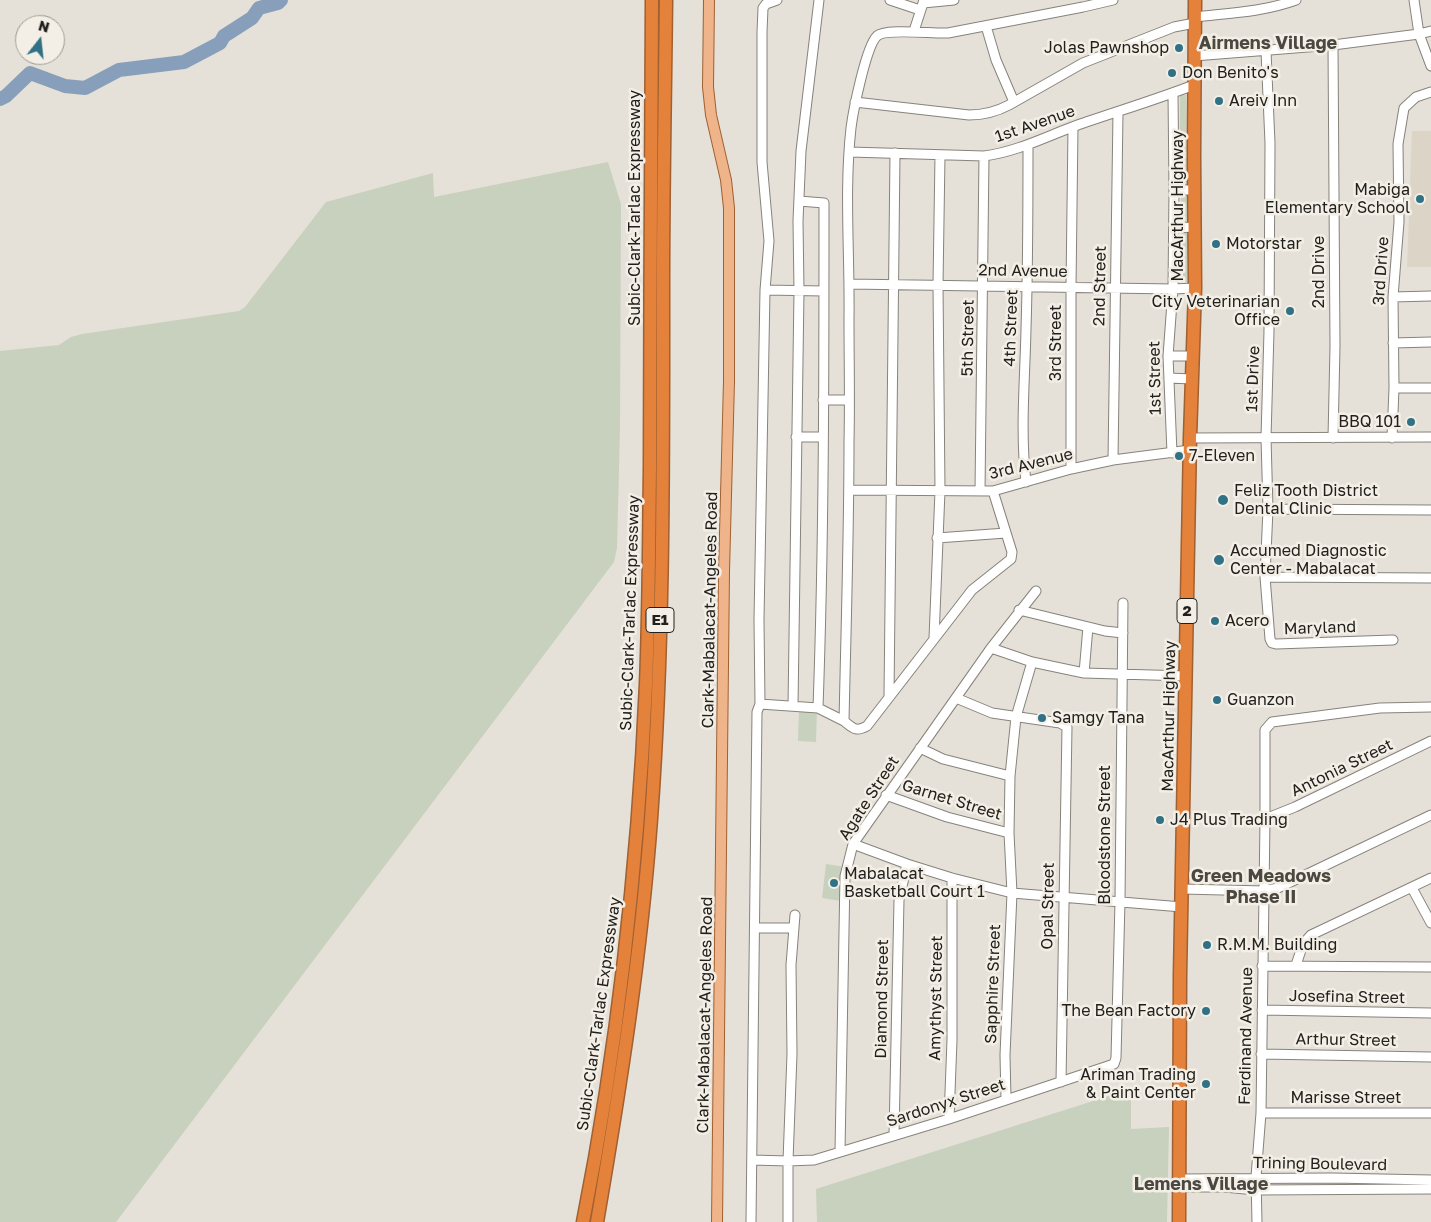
<!DOCTYPE html>
<html>
<head>
<meta charset="utf-8">
<style>
  body { margin:0 }
  #map { position:relative; width:1431px; height:1222px; overflow:hidden; background:#e5e1d8; font-family:"Golos Text",sans-serif }
  canvas { display:block }
  .north { position:absolute; left:15px; top:15px; width:50px; height:50px; box-sizing:border-box; background:#f3efe6; border:1px solid #9f9c95; border-radius:50%; rotate:16deg; font-size:14px; font-weight:700; line-height:20px; text-align:center; color:#21201c }
  .north::after { content:''; display:block; margin:auto; width:18px; height:22px; background:#317185; clip-path:polygon(50% 0,100% 100%,50% 72%,0 100%) }
</style>
</head>
<body>
<div id="map">
<canvas width="1431" height="1222"></canvas>
<div class="north">N</div>
</div>
<script>
const context = document.querySelector('canvas').getContext('2d');
context.lineJoin = 'round';
function fillPath(path, color) {
  context.fillStyle = color;
  context.fill(path, 'evenodd');
}
function stroke(path, color, width, dash) {
  context.strokeStyle = color;
  context.lineWidth = width;
  context.lineCap = dash ? 'butt' : 'round';
  context.setLineDash(dash || []);
  context.stroke(path);
}
function label(font, color, halo, rows, align = 'center') {
  context.font = font + ' "Golos Text",sans-serif';
  context.lineWidth = 5;
  context.setLineDash([]);
  context.textBaseline = 'middle';
  context.strokeStyle = halo;
  context.fillStyle = color;
  for (const [text, x, y, turn = 0] of rows) {
    context.save();
    context.translate(x, y);
    context.rotate((+turn || 0) * Math.PI / 180);
    context.textAlign = isNaN(turn) ? turn : align;
    if (halo) context.strokeText(text, 0, 0);
    context.fillText(text, 0, 0);
    context.restore();
  }
}
const built = new Path2D(`
  M 1412,131 L 1431,131 L 1431,267 L 1407,267 Z`);
const green = new Path2D(`
  M 1180,95 L 1186,95 L 1187,152 L 1180,152 Z
  M 1180,158 L 1187,158 L 1188,188 L 1181,188 Z
  M 608,162 L 621,204 L 620,428 L 617,548 L 614,562 L 116,1222 L 0,1222 L 0,351 L 59,345 L 71,337 L 82,334 L 239,311 L 245,307 L 326,202 L 433,173 L 434,197 Z
  M 1181,193 L 1188,193 L 1188,225 L 1181,225 Z
  M 1182,230 L 1187,230 L 1187,282 L 1182,282 Z
  M 799,709 L 817,709 L 816,742 L 798,741 Z
  M 826,864 L 845,867 L 841,901 L 822,898 Z
  M 1131,1089 L 1131,1129 L 1169,1127 L 1167,1222 L 817,1222 L 816,1189 Z`);
const river = new Path2D(`
  M 0,99 L 6,96 L 30,73 L 65,86 L 85,88 L 119,70 L 184,62 L 220,43 L 224,36 L 252,18 L 259,8 L 278,3 L 281,0`);
const minor = new Path2D(`
  M 890,0 L 920,10
  M 1414,0 L 1419,34 L 1431,66
  M 923,3 L 954,0
  M 1195,17 C 1230,13 1263,12 1296,0
  M 986,26 L 996,60 L 1014,102
  M 914,31 L 924,0
  M 1333,45 L 1335,346 L 1333,438
  M 1266,51 L 1270,143 L 1269,331 L 1266,438 L 1268,509 L 1265,577 L 1270,639 L 1272,643 L 1276,644 L 1393,640
  M 1194,56 L 1333,45 L 1419,34 L 1431,31
  M 855,102 L 969,115 C 984,115 996,112 1009,105 L 1083,63 L 1174,27 L 1195,23
  M 850,152 L 984,156 C 1016,152 1045,137 1075,126 C 1115,112 1155,100 1194,85
  M 1174,190 L 1194,190
  M 799,201 L 824,203 C 824,371 824,540 818,708
  M 1174,228 L 1194,227
  M 850,284 L 1173,289 L 1195,288
  M 765,290 L 824,291
  M 1393,297 L 1431,296
  M 1393,343 L 1431,342
  M 1168,356 L 1193,356
  M 1169,378 L 1192,379
  M 1394,388 L 1431,388
  M 823,400 L 849,400
  M 796,437 L 823,437
  M 1190,438 L 1431,437
  M 1392,438 L 1394,388 L 1393,297 L 1399,222 L 1398,144 L 1404,108 L 1416,97 L 1431,92
  M 1172,453 L 1168,356 L 1173,289 L 1174,190 L 1173,93
  M 1113,460 L 1118,112
  M 1071,469 L 1071,287 L 1073,127
  M 1026,482 C 1020,431 1025,379 1026,329 C 1028,267 1028,206 1028,145
  M 849,490 L 993,491 L 1071,469 L 1113,460 L 1190,450
  M 980,491 L 984,156
  M 993,491 L 1012,552 L 1011,559 L 972,590 L 867,726 C 856,732 854,729 844,721 C 846,628 849,535 849,442 C 850,401 849,360 849,319 C 850,256 844,191 851,128 C 853,112 866,46 877,36 C 885,28 934,34 948,33 L 1083,7 L 1113,0
  M 1268,509 L 1431,510
  M 937,538 L 1006,533
  M 1265,577 L 1431,578
  M 1019,610 L 1105,631 L 1123,633
  M 934,638 L 940,491 L 938,285 L 940,155
  M 991,648 L 1032,662 L 1084,673 L 1186,676
  M 1084,673 L 1088,627
  M 889,696 L 895,153
  M 956,698 L 992,713 L 1060,723 L 1067,727 L 1061,1082
  M 760,704 L 818,708 L 844,721
  M 793,706 L 799,291 L 798,221 L 801,151 L 819,0
  M 920,748 L 943,759 L 1010,776
  M 886,795 L 947,817 L 1009,833
  M 1265,819 L 1295,807 L 1431,741
  M 853,844 L 907,864 L 952,878 L 1012,893 L 1182,907
  M 1412,888 L 1431,923
  M 1182,889 L 1264,891 L 1278,888 L 1431,815
  M 755,928 L 793,928
  M 1296,965 L 1303,944 L 1311,935 L 1431,878
  M 1262,966 L 1431,967
  M 1262,1010 L 1431,1013
  M 1261,1054 L 1431,1057
  M 1006,1099 L 1005,1055 L 1012,893 L 1009,833 L 1010,776 L 1016,717 L 1032,662
  M 1261,1113 L 1431,1113
  M 949,1119 L 952,1040 L 952,878
  M 894,1135 L 899,900 L 907,864
  M 840,1151 L 845,876 L 853,844 L 991,648 L 1036,591
  M 752,1160 L 788,1161 L 814,1160 L 949,1119 L 1114,1064 L 1116,1058 L 1120,901 L 1123,603
  M 1179,1179 L 1332,1178 L 1431,1180
  M 1179,1187 L 1224,1187 L 1256,1190 L 1431,1189
  M 751,1222 L 757,712 L 760,704 L 759,620 L 765,290 L 769,241 L 762,162 L 762,32 L 763,8 L 766,4 L 777,0
  M 788,1222 L 788,1161 L 792,1054 L 791,965 L 795,915
  M 1257,1222 L 1256,1177 L 1261,1113 L 1265,819 L 1265,730 L 1272,722 L 1380,708 L 1431,707`);
const major = new Path2D(`
  M 709,0 L 708,87 L 711,115 L 726,180 L 729,208 L 729,381 L 724,571 L 717,1222`);
const highway = new Path2D(`
  M 583,1222 C 618,1045 638,864 646,684 C 649,612 649,540 650,468 C 651,312 650,156 652,0
  M 597,1222 C 620,1088 641,955 651,819 C 664,641 663,462 663,283 C 663,189 665,94 666,0
  M 1179,1222 L 1180,975 L 1190,438 L 1195,288 L 1194,155 L 1195,0`);
const markers = [
  [1179,48,5,"#317185"],
  [1172,73,5,"#317185"],
  [1219,101,5,"#317185"],
  [1420,199,5,"#317185"],
  [1216,244,5,"#317185"],
  [1290,311,5,"#317185"],
  [1411,422,5,"#317185"],
  [1179,456,5,"#317185"],
  [1223,500,6,"#317185"],
  [1219,560,6,"#317185"],
  [1215,621,5,"#317185"],
  [1217,700,5,"#317185"],
  [1042,718,5,"#317185"],
  [1160,820,5,"#317185"],
  [834,883,5,"#317185"],
  [1207,945,5,"#317185"],
  [1206,1011,5,"#317185"],
  [1206,1084,5,"#317185"]
];
const shields = [
  [1187,611,20],
  [660,620,28]
];
const shieldNames = [
  ["2",1187,611],
  ["E1",660,620]
];
const poiNames = [
  ["Jolas Pawnshop",1169,48,"right"],
  ["Don Benito's",1182,73],
  ["Areiv Inn",1229,101],
  ["Mabiga",1410,190,"right"],
  ["Elementary School",1410,208,"right"],
  ["Motorstar",1226,244],
  ["City Veterinarian",1280,302,"right"],
  ["Office",1280,320,"right"],
  ["BBQ 101",1401,422,"right"],
  ["7-Eleven",1189,456],
  ["Feliz Tooth District",1234,491],
  ["Dental Clinic",1234,509],
  ["Accumed Diagnostic",1230,551],
  ["Center - Mabalacat",1230,569],
  ["Acero",1225,621],
  ["Guanzon",1227,700],
  ["Samgy Tana",1052,718],
  ["J4 Plus Trading",1170,820],
  ["Mabalacat",844,874],
  ["Basketball Court 1",844,892],
  ["R.M.M. Building",1217,945],
  ["The Bean Factory",1196,1011,"right"],
  ["Ariman Trading",1196,1075,"right"],
  ["& Paint Center",1196,1093,"right"]
];
const streetNames = [
  ["1st Avenue",1035,124,-19],
  ["MacArthur Highway",1178,206,-90],
  ["Subic-Clark-Tarlac Expressway",635,208,-90],
  ["2nd Avenue",1023,271,1],
  ["3rd Drive",1381,271,-86],
  ["2nd Drive",1319,272,-90],
  ["2nd Street",1100,286,-89],
  ["4th Street",1011,328,-88],
  ["5th Street",968,338,-89],
  ["3rd Street",1056,343,-90],
  ["1st Street",1155,378,-91],
  ["1st Drive",1253,379,-88],
  ["3rd Avenue",1031,464,-14],
  ["Clark-Mabalacat-Angeles Road",710,610,-89],
  ["Subic-Clark-Tarlac Expressway",630,613,-88],
  ["Maryland",1320,628,-2],
  ["MacArthur Highway",1169,716,-89],
  ["Antonia Street",1342,768,-26],
  ["Agate Street",869,798,-57],
  ["Garnet Street",952,800,17],
  ["Bloodstone Street",1105,835,-90],
  ["Opal Street",1048,906,-89],
  ["Sapphire Street",993,984,-88],
  ["Josefina Street",1347,997,1],
  ["Amythyst Street",936,998,-89],
  ["Diamond Street",882,999,-89],
  ["Subic-Clark-Tarlac Expressway",599,1014,-82],
  ["Clark-Mabalacat-Angeles Road",705,1015,-89],
  ["Ferdinand Avenue",1246,1036,-89],
  ["Arthur Street",1346,1040,1],
  ["Marisse Street",1346,1098],
  ["Sardonyx Street",946,1103,-18],
  ["Trining Boulevard",1320,1164,1]
];
const neighbourhoodNames = [
  ["Airmens Village",1268,43],
  ["Green Meadows",1261,876],
  ["Phase II",1261,897],
  ["Lemens Village",1201,1184]
];
fillPath(built, '#dcd5c7');
fillPath(green, '#c7d1bd');
stroke(river, '#879fba', 14);
stroke(minor, '#87837b', 11);
stroke(major, '#a06031', 12);
stroke(highway, '#a06031', 15);
stroke(minor, '#fff', 9);
stroke(major, '#efb48a', 10);
stroke(highway, '#e4823c', 12);
for (const [x, y, r, color] of markers) {
  const dot = new Path2D();
  dot.arc(x, y, r, 0, 2 * Math.PI);
  context.fillStyle = color;
  context.fill(dot);
  stroke(dot, '#f3efe6', 2);
}
for (const [x, y, w] of shields) {
  const box = new Path2D();
  box.roundRect(x - w / 2, y - 12.5, w, 25, 4);
  context.fillStyle = '#f3efe6';
  context.fill(box);
  stroke(box, '#21201c', 1);
}
label('bold 15px', '#21201c', null, shieldNames);
label('16px', '#21201c', '#f3efe6', poiNames, 'left');
label('16px', '#21201c', '#f3efe6', streetNames);
label('bold 18px', '#4b4841', '#f3efe6', neighbourhoodNames);
</script>
</body>
</html>
